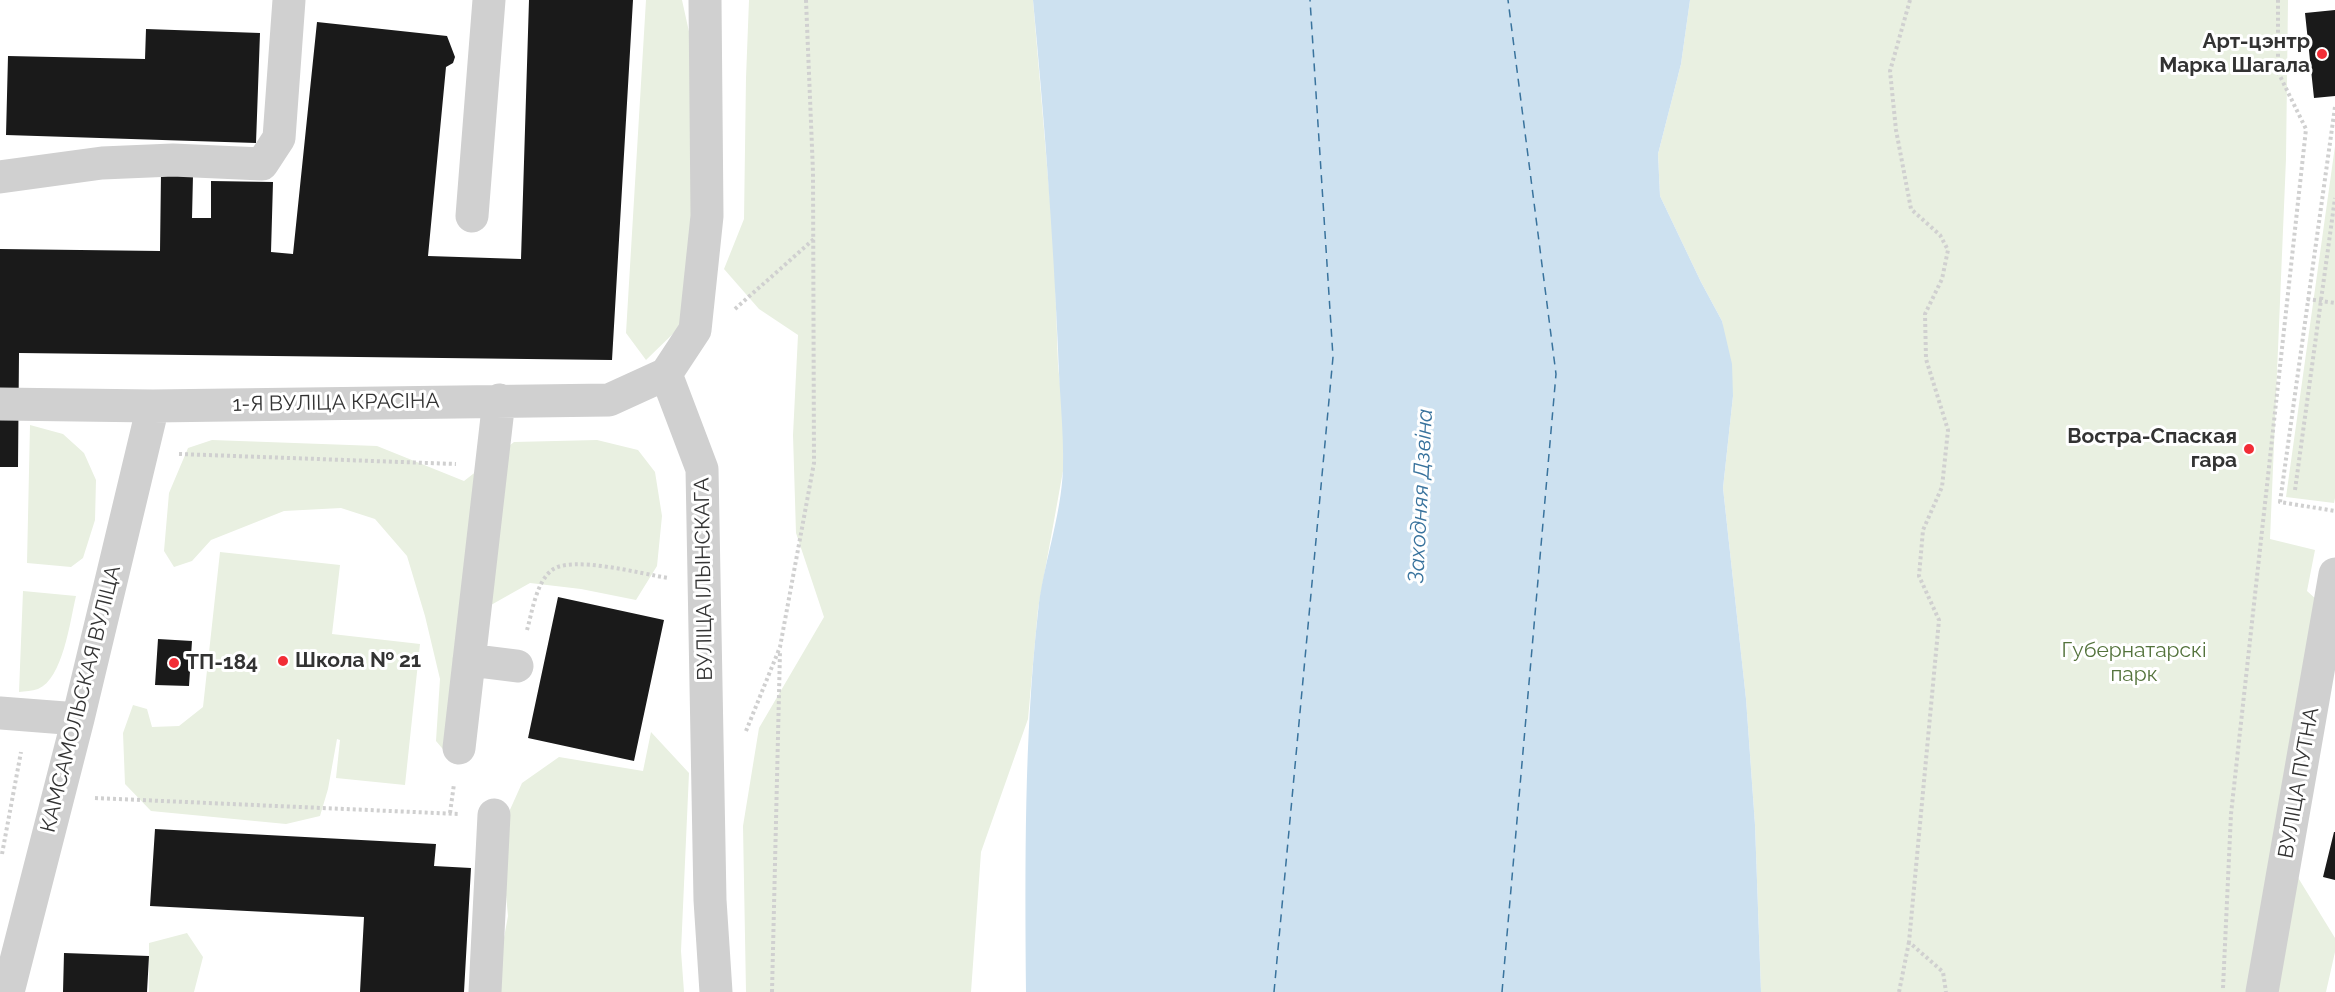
<!DOCTYPE html>
<html>
<head>
<meta charset="utf-8">
<style>
  body { margin:0 }
  canvas { display:block; background:#fff }
</style>
</head>
<body>
<canvas width="2335" height="992"></canvas>
<script>
const context = document.querySelector('canvas').getContext('2d');
context.lineJoin = 'round';
function fillPath(path, color) {
  context.fillStyle = color;
  context.fill(path, 'evenodd');
}
function stroke(path, color, width, dash) {
  context.strokeStyle = color;
  context.lineWidth = width;
  context.lineCap = dash ? 'butt' : 'round';
  context.setLineDash(dash || []);
  context.stroke(path);
}
function label(font, color, halo, rows, align = 'center') {
  context.font = font + ' Raleway,sans-serif';
  context.lineWidth = 6;
  context.setLineDash([]);
  context.textBaseline = 'middle';
  context.strokeStyle = halo;
  context.fillStyle = color;
  for (const [text, x, y, turn = 0] of rows) {
    context.save();
    context.translate(x, y);
    context.rotate((+turn || 0) * Math.PI / 180);
    context.textAlign = isNaN(turn) ? turn : align;
    if (halo) context.strokeText(text, 0, 0);
    context.fillText(text, 0, 0);
    context.restore();
  }
}
const green = new Path2D(`
  M 646,0 L 682,0 L 693,50 L 696,218 L 680,327 L 646,360 L 626,333 Z
  M 749,0 L 1033,0 L 1054,248 L 1058,365 L 1063,413 L 1063,471 L 1038,609 L 1028,719 L 981,852 L 971,992 L 746,992 L 743,826 L 759,728 L 824,617 L 796,533 L 793,435 L 798,335 L 759,309 L 724,269 L 744,219 L 746,78 Z
  M 1690,0 L 2288,0 L 2286,159 L 2270,539 L 2315,550 L 2307,591 L 2317,600 L 2275,840 L 2335,938 L 2335,952 L 2326,992 L 1761,992 L 1755,825 L 1746,699 L 1723,488 L 1733,396 L 1722,321 L 1701,282 L 1660,196 L 1658,154 L 1681,64 Z
  M 2335,146 L 2335,498 L 2334,503 L 2286,497 Z
  M 30,425 L 63,434 L 84,453 L 96,480 L 95,520 L 83,558 L 71,567 L 27,563 Z
  M 212,440 L 377,446 L 464,481 L 514,442 L 597,440 L 638,450 L 655,472 L 662,516 L 657,566 L 636,600 L 581,589 L 530,583 L 475,614 L 447,754 L 436,741 L 440,679 L 425,616 L 407,556 L 375,519 L 341,508 L 284,511 L 211,540 L 192,561 L 174,567 L 164,551 L 169,493 L 188,448 Z
  M 220,552 L 340,565 L 332,634 L 420,644 L 405,785 L 336,778 L 340,740 L 337,739 L 328,789 L 320,816 L 286,824 L 151,811 L 125,784 L 123,733 L 133,705 L 147,709 L 152,727 L 179,726 L 203,707 Z
  M 23,591 L 76,596 C 70,621 63,679 38,689 C 32,691 25,691 19,692 Z
  M 651,732 L 689,773 L 681,951 L 684,992 L 494,992 L 508,916 L 500,832 L 522,783 L 559,757 L 643,771 Z
  M 187,933 L 203,957 L 194,992 L 149,992 L 149,943 Z`);
const water = new Path2D(`
  M 1033,0 L 1690,0 L 1681,64 L 1658,154 L 1660,196 L 1701,282 L 1722,321 L 1732,364 L 1733,396 L 1723,488 L 1746,699 L 1755,825 L 1761,992 L 1026,992 C 1025,865 1024,738 1038,612 C 1043,564 1061,518 1063,469 C 1064,429 1059,390 1058,349 C 1053,233 1044,116 1033,0 Z`);
const ferry = new Path2D(`
  M 1274,992 L 1333,357 L 1310,0
  M 1502,992 L 1556,374 L 1508,0`);
const building = new Path2D(`
  M 529,0 L 633,0 L 612,360 L 19,353 L 18,467 L 0,467 L 0,249 L 160,251 L 161,174 L 193,175 L 192,218 L 211,218 L 211,181 L 273,182 L 271,252 L 293,254 L 317,22 L 447,36 L 455,57 L 453,63 L 446,67 L 428,256 L 521,259 Z
  M 2335,10 L 2335,96 L 2314,98 L 2305,13 Z
  M 146,29 L 260,33 L 256,143 L 6,135 L 8,56 L 145,59 Z
  M 558,597 L 664,620 L 634,761 L 528,738 Z
  M 158,639 L 192,641 L 189,686 L 155,685 Z
  M 155,829 L 436,844 L 434,866 L 471,868 L 464,992 L 360,992 L 364,917 L 150,906 Z
  M 2334,832 L 2335,832 L 2335,880 L 2323,877 Z
  M 64,953 L 149,956 L 147,992 L 63,992 Z`);
const path = new Path2D(`
  M 1910,0 L 1890,71 L 1896,130 L 1911,209 L 1940,235 L 1948,250 L 1942,279 L 1925,314 L 1926,359 L 1948,430 L 1942,487 L 1923,530 L 1919,576 L 1939,620 L 1909,942 L 1943,972 L 1946,992
  M 2335,107 L 2280,502 L 2335,511
  M 2307,299 L 2335,303
  M 735,309 L 814,239
  M 179,454 L 456,464
  M 2295,490 L 2335,198
  M 527,630 C 532,613 536,582 552,570 C 572,555 642,574 668,578
  M 746,731 L 780,647 L 814,463 L 813,172 L 806,0
  M 95,798 L 459,814
  M 450,813 L 454,784
  M 2,854 L 21,752
  M 2223,988 L 2231,814 L 2306,129 L 2278,72 L 2278,0
  M 772,992 L 780,651
  M 1899,992 L 1909,942`);
const minor = new Path2D(`
  M 0,177 L 102,163 L 173,160 L 262,164 L 279,138 L 289,0
  M 472,216 L 489,0
  M 666,374 L 702,469 L 710,900 L 716,992
  M 666,374 L 695,330 L 707,216 L 705,0
  M 0,404 L 153,406 L 609,400 L 666,374
  M 469,660 L 517,666
  M 0,713 L 78,719
  M 459,748 L 499,400
  M 8,992 L 78,719 L 153,406
  M 485,992 L 494,815
  M 2262,992 L 2335,574`);
const markers = [
  [2322,54,6,"#f22d36"],
  [2249,449,6,"#f22d36"],
  [283,661,6,"#f22d36"],
  [174,663,6,"#f22d36"]
];
const poiNames = [
  ["Арт-цэнтр",2310,42],
  ["Марка Шагала",2310,66],
  ["Востра-Спаская",2237,437],
  ["гара",2237,461],
  ["Школа № 21",295,661,"left"],
  ["ТП-184",186,663,"left"]
];
const streetNames = [
  ["1-Я ВУЛІЦА КРАСІНА",336,403,-1],
  ["ВУЛІЦА ІЛЬІНСКАГА",704,579,-91],
  ["КАМСАМОЛЬСКАЯ ВУЛІЦА",81,699,-76],
  ["ВУЛІЦА ПУТНА",2299,783,-80]
];
const parkNames = [
  ["Губернатарскі",2134,651],
  ["парк",2134,675]
];
const waterNames = [
  ["Заходняя Дзвіна",1421,496,-87]
];
fillPath(green, '#e9f0e1');
fillPath(water, '#cde1f0');
stroke(ferry, '#39739d', 1.5, [8, 6]);
fillPath(building, '#1a1a1a');
stroke(path, '#d0d0d0', 4, [3, 3]);
stroke(minor, '#d0d0d0', 33);
for (const [x, y, r, color] of markers) {
  const dot = new Path2D();
  dot.arc(x, y, r, 0, 2 * Math.PI);
  context.fillStyle = color;
  context.fill(dot);
  stroke(dot, '#fff', 2);
}
label('bold 21px', '#333', '#fff', poiNames, 'right');
label('21px', '#333', '#fff', streetNames);
label('21px', '#54733c', '#fff', parkNames);
label('italic 22px', '#39739d', '#fff', waterNames);
</script>
</body>
</html>
